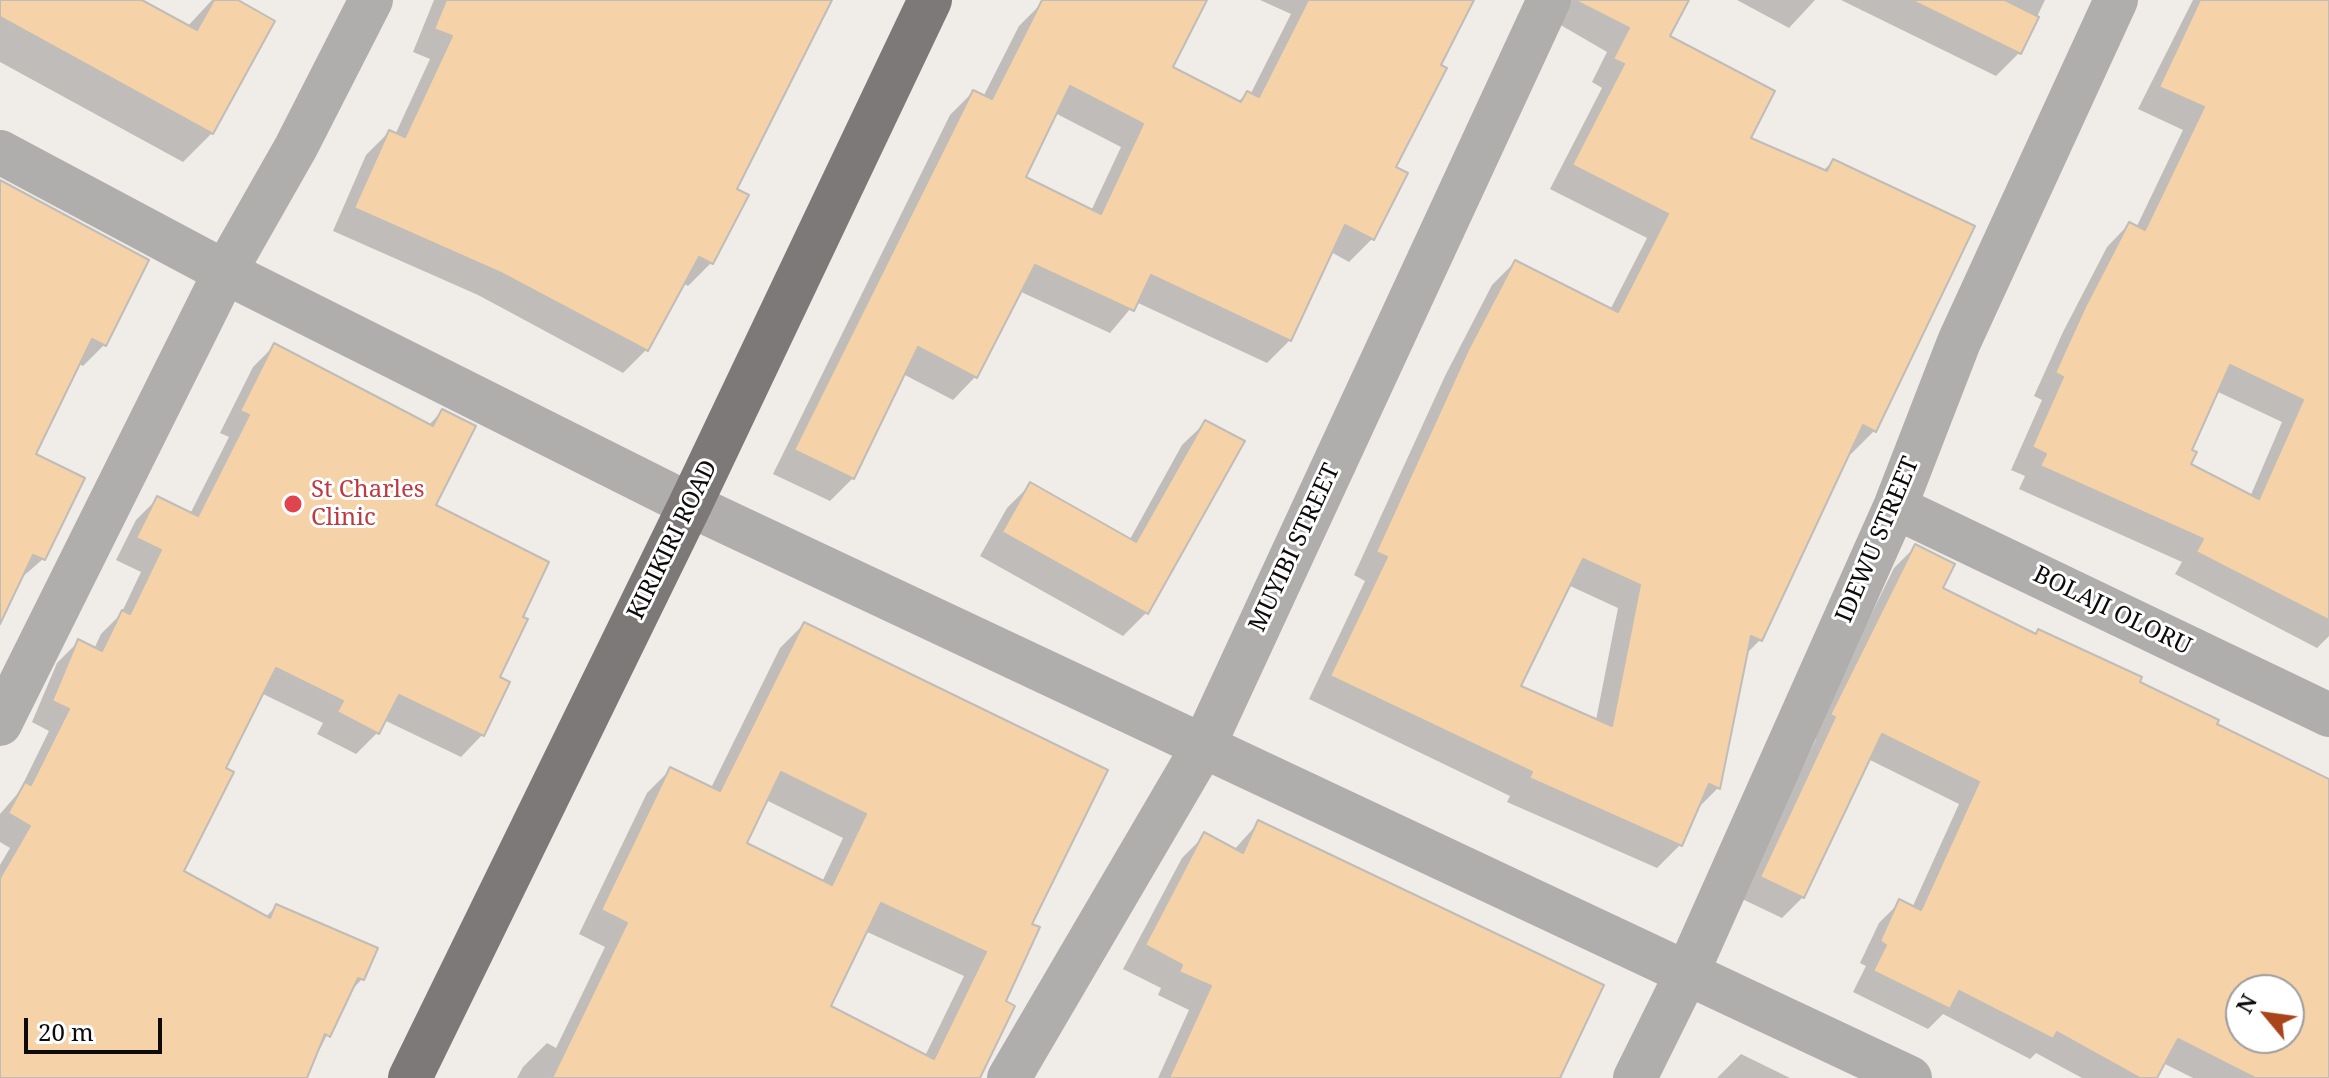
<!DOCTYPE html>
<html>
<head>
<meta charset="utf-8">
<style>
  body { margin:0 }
  #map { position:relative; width:2329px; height:1078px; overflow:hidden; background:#f0ece8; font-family:"Noto Serif",serif }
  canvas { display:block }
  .north { position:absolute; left:2225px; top:974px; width:80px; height:80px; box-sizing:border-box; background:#fff; border:2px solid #9e9d9d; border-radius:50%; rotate:299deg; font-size:22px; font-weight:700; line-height:32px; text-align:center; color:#0c0b0a }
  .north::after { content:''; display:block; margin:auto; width:28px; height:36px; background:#aa441a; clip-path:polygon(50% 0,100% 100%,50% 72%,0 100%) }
  .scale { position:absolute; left:24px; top:1018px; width:138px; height:36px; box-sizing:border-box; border:4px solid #0c0b0a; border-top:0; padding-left:10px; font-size:24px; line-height:28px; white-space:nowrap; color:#0c0b0a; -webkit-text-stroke:6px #fff; paint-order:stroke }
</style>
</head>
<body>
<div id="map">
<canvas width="2329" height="1078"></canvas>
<div class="north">N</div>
<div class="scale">20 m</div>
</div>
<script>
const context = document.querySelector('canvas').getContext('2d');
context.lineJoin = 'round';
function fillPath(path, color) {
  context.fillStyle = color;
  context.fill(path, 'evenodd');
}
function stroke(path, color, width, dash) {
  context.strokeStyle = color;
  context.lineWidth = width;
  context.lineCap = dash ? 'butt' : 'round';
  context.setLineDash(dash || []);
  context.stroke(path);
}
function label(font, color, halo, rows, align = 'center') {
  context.font = font + ' "Noto Serif",serif';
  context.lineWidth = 6;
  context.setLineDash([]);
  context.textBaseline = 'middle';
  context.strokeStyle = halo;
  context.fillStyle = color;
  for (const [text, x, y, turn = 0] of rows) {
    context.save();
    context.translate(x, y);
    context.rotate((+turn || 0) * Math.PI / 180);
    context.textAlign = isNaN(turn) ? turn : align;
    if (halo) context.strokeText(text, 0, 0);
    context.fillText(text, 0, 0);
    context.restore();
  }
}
const shadow = new Path2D(`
  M 0,0 L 138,0 L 187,27 L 212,0 L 234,0 L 212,133 L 183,162 L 0,62 Z
  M 434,0 L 830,0 L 734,190 L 711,263 L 688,286 L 683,283 L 646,350 L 623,373 L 478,295 L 333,231 L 366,155 L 389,132 L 395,135 L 430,59 L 413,52 Z
  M 1045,0 L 1204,0 L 1170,68 L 1238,102 L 1247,93 L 1250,95 L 1291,14 L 1260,0 L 1472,0 L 1394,168 L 1372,239 L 1349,262 L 1331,252 L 1290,340 L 1267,363 L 1136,302 L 1110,333 L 1019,291 L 976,376 L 953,400 L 903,374 L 853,478 L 830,501 L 773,474 L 950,115 L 973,92 L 983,97 L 1019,26 ZM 1055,113 L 1121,147 L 1091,211 L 1024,178 Z
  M 1562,0 L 1687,0 L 1667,37 L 1748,139 L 1823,171 L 1833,161 L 1973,227 L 1874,431 L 1851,454 L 1848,452 L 1760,640 L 1745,655 L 1718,788 L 1695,811 L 1680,845 L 1657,868 L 1507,802 L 1510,796 L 1309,699 L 1365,581 L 1354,575 L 1445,376 L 1492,285 L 1515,262 L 1610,310 L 1647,238 L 1550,189 L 1602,88 L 1592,82 L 1607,52 L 1552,20 ZM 1568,585 L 1618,608 L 1596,720 L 1518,686 Z
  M 1737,0 L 1815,0 L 1789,28 Z
  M 1841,0 L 2045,0 L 2020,52 L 1996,76 Z
  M 2193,0 L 2329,0 L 2329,636 L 2317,648 L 2175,574 L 2182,562 L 2019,489 L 2025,476 L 2011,470 L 2042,400 L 2034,396 L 2063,332 L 2107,247 L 2129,224 L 2136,228 L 2183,130 L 2138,109 ZM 2216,391 L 2282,422 L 2250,497 L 2189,465 L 2189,451 Z
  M 0,183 L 104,345 L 83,366 L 78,363 L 33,455 L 43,559 L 20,579 L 0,620 Z
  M 275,345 L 428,426 L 442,411 L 433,505 L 520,618 L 497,678 L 508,683 L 482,735 L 461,757 L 384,720 L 377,733 L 356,754 L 317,734 L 323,723 L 261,693 L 224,769 L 181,872 L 265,918 L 276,906 L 362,979 L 348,994 L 305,1078 L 0,1078 L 0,865 L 10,848 L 0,842 L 0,814 L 19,792 L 49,731 L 32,722 L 57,663 L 78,642 L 94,649 L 101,634 L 121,614 L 141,572 L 116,560 L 136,520 L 158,498 L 190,514 L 229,437 L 220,433 L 253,367 Z
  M 1206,422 L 1146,613 L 1123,636 L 980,556 L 1007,508 L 1030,485 L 1129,541 L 1182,445 Z
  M 1915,547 L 1940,589 L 2329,781 L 2329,1078 L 2193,1078 L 2163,1063 L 2154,1078 L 2082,1078 L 2036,1053 L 2030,1059 L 1943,1014 L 1928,1029 L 1853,992 L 1866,966 L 1860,963 L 1879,923 L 1900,902 L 1912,908 L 1959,804 L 1868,759 L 1803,897 L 1782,918 L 1740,898 L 1816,739 L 1811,736 L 1894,568 ZM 2241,990 L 2289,990 L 2289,1038 L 2241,1038 Z
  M 804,624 L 1029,924 L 970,1078 L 517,1078 L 523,1067 L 547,1043 L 556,1048 L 605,947 L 579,934 L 647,793 L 671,769 L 711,788 L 780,648 ZM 766,800 L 843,838 L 822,882 L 744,844 ZM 865,931 L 964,976 L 925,1056 L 829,1007 Z
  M 1259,822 L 1558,1076 L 1563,1078 L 1158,1078 L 1189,1010 L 1158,995 L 1161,988 L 1123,969 L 1182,858 L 1205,835 L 1233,851 Z
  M 1741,1054 L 1790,1078 L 1717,1078 Z`);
const building = new Path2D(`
  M 0,0 L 142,0 L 197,30 L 214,0 L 238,0 L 275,21 L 213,134 L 0,17 Z
  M 446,0 L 832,0 L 737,189 L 749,195 L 713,264 L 699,257 L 648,351 L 501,273 L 354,208 L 389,130 L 405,137 L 452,36 L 434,29 Z
  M 1042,0 L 1207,0 L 1173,67 L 1241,102 L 1247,91 L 1259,97 L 1308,0 L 1474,0 L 1441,65 L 1447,68 L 1396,167 L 1408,173 L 1374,240 L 1345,225 L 1291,341 L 1151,275 L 1134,311 L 1035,265 L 977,378 L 918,347 L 854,479 L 794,450 L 973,90 L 992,99 ZM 1070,86 L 1143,124 L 1101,214 L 1026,177 Z
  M 1574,0 L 1689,0 L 1670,36 L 1775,91 L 1751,138 L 1827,171 L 1833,159 L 1975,226 L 1876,432 L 1863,425 L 1762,641 L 1751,636 L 1720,789 L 1709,784 L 1682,846 L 1529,778 L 1532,772 L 1330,676 L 1387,557 L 1376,552 L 1468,350 L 1515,260 L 1618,312 L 1668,214 L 1572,165 L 1624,64 L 1613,59 L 1629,28 ZM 1583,559 L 1640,585 L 1612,726 L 1521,686 Z
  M 1911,0 L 2005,0 L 2039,17 L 2021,54 Z
  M 2200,0 L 2329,0 L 2329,620 L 2196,552 L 2203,539 L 2040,466 L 2046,454 L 2032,447 L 2063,377 L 2055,373 L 2085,307 L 2129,222 L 2145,230 L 2204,107 L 2159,87 ZM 2230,365 L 2303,400 L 2259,499 L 2191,464 L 2197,452 L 2192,450 Z
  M 0,180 L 149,260 L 106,346 L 92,339 L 36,454 L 85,478 L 45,560 L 33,555 L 0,624 Z
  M 274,343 L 433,426 L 442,409 L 476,426 L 436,505 L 549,562 L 523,617 L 528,619 L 500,677 L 510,682 L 484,736 L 399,695 L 379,734 L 337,712 L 343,701 L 276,668 L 226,768 L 234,772 L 184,871 L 270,918 L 276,904 L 378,948 L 364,980 L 358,978 L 330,1037 L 325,1034 L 307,1078 L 0,1078 L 0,878 L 30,826 L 8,813 L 25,782 L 31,785 L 69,709 L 52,701 L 78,639 L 102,651 L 122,610 L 130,614 L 161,550 L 136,538 L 157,496 L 198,516 L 249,415 L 240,411 Z
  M 1205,420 L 1245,441 L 1148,614 L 1002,532 L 1030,482 L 1136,542 Z
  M 1915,544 L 1955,564 L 1943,588 L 2036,634 L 2038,629 L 2142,677 L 2140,682 L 2219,720 L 2217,724 L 2329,779 L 2329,1078 L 2255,1078 L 2178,1039 L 2157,1078 L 2140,1078 L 2057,1032 L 2053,1039 L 1959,991 L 1950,1009 L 1873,971 L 1886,945 L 1880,941 L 1899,899 L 1921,910 L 1979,782 L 1882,734 L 1804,898 L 1760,877 L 1835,717 L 1830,715 ZM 2241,990 L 2289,990 L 2289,1038 L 2241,1038 Z
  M 804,622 L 1108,770 L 1032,924 L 1040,927 L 1006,1001 L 1015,1006 L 980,1078 L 552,1078 L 627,923 L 601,910 L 670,767 L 720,791 ZM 781,772 L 866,814 L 832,885 L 747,843 ZM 881,903 L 986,952 L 934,1059 L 831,1006 Z
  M 1258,820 L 1604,985 L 1560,1078 L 1169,1078 L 1211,986 L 1179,972 L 1182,965 L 1145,945 L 1204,832 L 1243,853 Z`);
const minor = new Path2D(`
  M 0,152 L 225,272 L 690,505 L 1910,1078
  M 1895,507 L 2329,715
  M 0,724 L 225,272 L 296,147 L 371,0
  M 1009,1078 L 1204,745 L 1549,0
  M 1635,1078 L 1688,971 L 1895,507 L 1959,342 L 2116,0`);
const major = new Path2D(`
  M 410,1078 L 690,505 L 930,0`);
const markers = [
  [293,504,10,"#e0444e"]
];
const healthNames = [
  ["St Charles",311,490],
  ["Clinic",311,518]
];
const streetNames = [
  ["KIRIKIRI ROAD",673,540,-64],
  ["IDEWU STREET",1878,540,-67],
  ["MUYIBI STREET",1295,548,-65],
  ["BOLAJI OLORU",2112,611,26]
];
fillPath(shadow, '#0003');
fillPath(building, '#f6d2a8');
stroke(building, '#c0bdb9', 2);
stroke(minor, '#b0aead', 44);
stroke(major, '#7d7978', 44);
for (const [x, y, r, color] of markers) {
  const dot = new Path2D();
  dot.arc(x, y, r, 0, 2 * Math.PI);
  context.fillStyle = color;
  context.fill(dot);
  stroke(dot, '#fff', 3);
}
label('24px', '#be3a42', '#fff', healthNames, 'left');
label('24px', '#0c0b0a', '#fff', streetNames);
</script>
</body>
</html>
